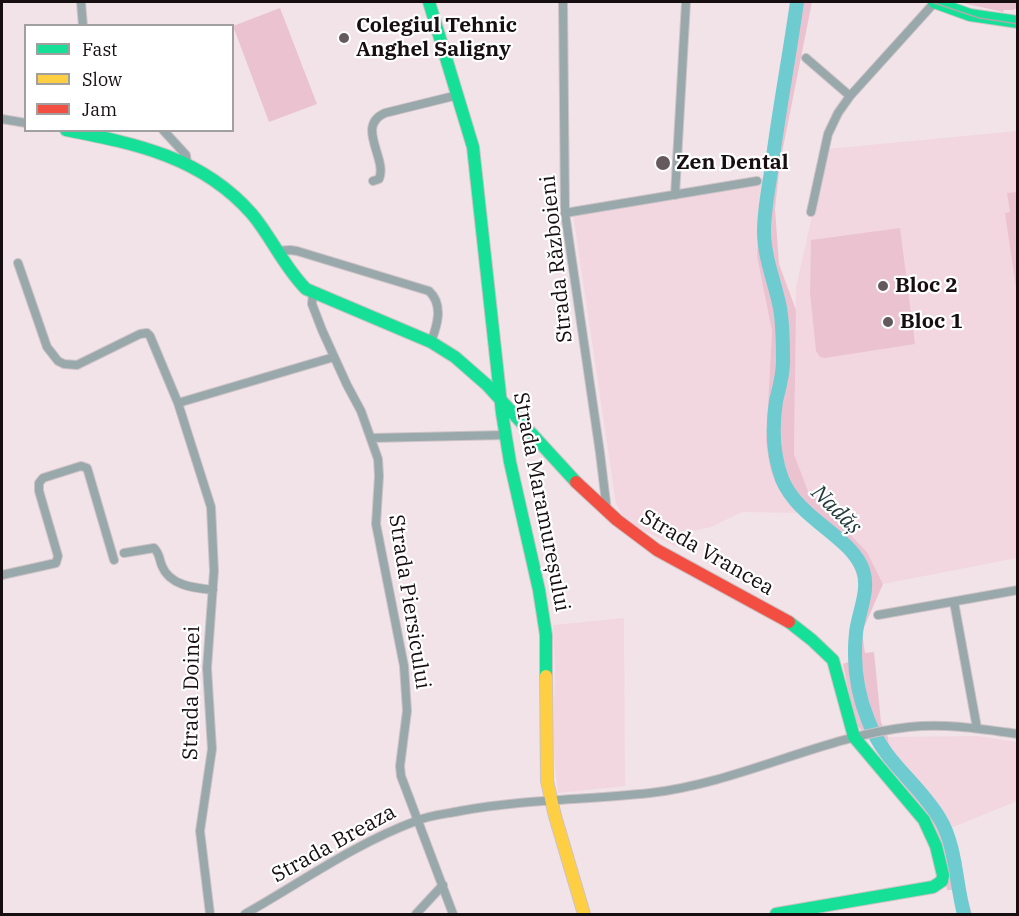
<!DOCTYPE html>
<html>
<head>
<meta charset="utf-8">
<style>
  body { margin:0 }
  #map { position:relative; width:1019px; height:916px; overflow:hidden; background:#f2e3e8; font-family:"IBM Plex Serif",serif }
  canvas { display:block }
  .frame { position:absolute; inset:0; border:3px solid #170e11; pointer-events:none }
  .legend { position:absolute; left:24px; top:24px; width:210px; height:108px; box-sizing:border-box; background:#fff; border:2px solid #a29fa0; margin:0; padding:8px 10px; list-style:none; font-size:18px; color:#170e11 }
  .legend li { display:flex; align-items:center; gap:12px; height:30px }
  .legend b { width:30px; border:2px solid #a29fa0 }
</style>
</head>
<body>
<div id="map">
<canvas width="1019" height="916"></canvas>
<div class="frame"></div>
<ul class="legend">
<li><b style="height:8px;background:#16e098"></b>Fast</li>
<li><b style="height:8px;background:#ffcf43"></b>Slow</li>
<li><b style="height:8px;background:#f24e42"></b>Jam</li>
</ul>
</div>
<script>
const context = document.querySelector('canvas').getContext('2d');
context.lineJoin = 'round';
function fillPath(path, color) {
  context.fillStyle = color;
  context.fill(path, 'evenodd');
}
function stroke(path, color, width, dash) {
  context.strokeStyle = color;
  context.lineWidth = width;
  context.lineCap = dash ? 'butt' : 'round';
  context.setLineDash(dash || []);
  context.stroke(path);
}
function label(font, color, halo, rows, align = 'center') {
  context.font = font + ' "IBM Plex Serif",serif';
  context.lineWidth = 4.5;
  context.setLineDash([]);
  context.textBaseline = 'middle';
  context.strokeStyle = halo;
  context.fillStyle = color;
  for (const [text, x, y, turn = 0] of rows) {
    context.save();
    context.translate(x, y);
    context.rotate((+turn || 0) * Math.PI / 180);
    context.textAlign = isNaN(turn) ? turn : align;
    if (halo) context.strokeText(text, 0, 0);
    context.fillText(text, 0, 0);
    context.restore();
  }
}
const built = new Path2D(`
  M 1017,131 L 1017,558 L 883,584 L 867,552 L 808,491 L 794,454 L 796,287 L 827,149 Z
  M 765,177 L 758,240 L 772,331 L 766,441 L 768,459 L 781,492 L 800,513 L 742,512 L 711,527 L 684,533 L 678,548 L 635,526 L 623,516 L 616,504 L 573,214 L 674,200 Z
  M 624,618 L 625,786 L 558,793 L 553,747 L 555,669 L 553,625 Z
  M 978,736 L 1017,742 L 1017,801 L 951,828 L 928,795 L 889,747 L 888,737 Z`);
const green = new Path2D(`
  M 794,2 L 812,2 L 780,163 L 775,209 L 779,264 L 796,310 L 794,454 L 808,491 L 867,552 L 883,584 L 862,632 L 865,653 L 874,652 L 881,722 L 888,737 L 889,747 L 928,795 L 951,828 L 962,863 L 959,865 L 972,914 L 959,914 L 953,890 L 947,890 L 934,827 L 873,743 L 855,723 L 843,664 L 848,662 C 848,647 850,632 854,617 C 856,606 861,593 859,581 C 849,540 805,525 782,493 C 771,479 768,459 766,441 L 772,331 L 757,256 L 758,240 L 765,177 Z
  M 958,2 L 1017,2 L 1017,8 L 1013,10 L 1004,10 L 1003,12 Z
  M 280,8 L 317,104 L 269,122 L 233,26 Z
  M 1017,192 L 1018,295 L 1017,295 L 1005,213 L 1010,212 L 1007,193 Z
  M 900,228 L 915,344 L 825,358 L 820,357 L 816,351 L 810,293 L 811,240 Z`);
const river = new Path2D(`
  M 797,2 C 789,59 778,115 771,172 C 768,191 764,212 764,231 C 764,258 775,282 780,308 C 783,325 783,345 783,362 C 783,375 779,389 776,401 C 772,427 773,455 782,479 C 798,519 852,537 863,570 C 870,591 858,613 856,633 C 853,662 857,693 868,720 C 885,764 917,781 940,819 C 956,845 956,885 964,914`);
const street = new Path2D(`
  M 81,2 L 83,26
  M 563,2 L 565,213 L 600,453 L 607,511
  M 806,58 L 850,96
  M 2,119 L 26,123
  M 163,130 L 186,155 L 187,163
  M 373,181 L 379,179 C 388,159 355,126 385,113 L 458,95
  M 675,195 L 686,2
  M 811,212 L 828,134 L 838,113 L 850,96 L 935,2
  M 565,213 L 757,181
  M 277,251 L 290,250 L 297,251 L 429,291 C 444,305 437,326 431,342
  M 18,263 L 47,347 L 58,361 L 64,364 L 77,365 L 140,334 L 147,333 L 150,336 L 178,403 L 211,507 L 214,571 L 207,668 L 212,749 L 200,831 L 210,914
  M 313,292 L 312,304 L 322,330 L 347,385 L 361,411 L 378,459 L 379,476 L 376,524 L 404,666 L 407,711 L 400,766 L 401,776 L 453,914
  M 178,403 L 334,357
  M 371,438 L 506,435
  M 124,553 L 154,548 C 160,554 159,559 162,566 C 170,586 195,588 213,590
  M 2,575 L 56,563 L 58,556 L 39,491 L 39,483 L 43,478 L 81,466 L 87,468 L 88,471 L 114,560
  M 954,602 L 977,728
  M 878,615 L 1018,590
  M 245,914 C 300,883 356,843 416,821 C 430,815 446,814 460,811 C 524,799 586,800 650,793 C 739,783 820,737 909,727 C 945,723 982,729 1018,734
  M 416,914 L 443,885`);
const fast = new Path2D(`
  M 429,2 L 473,147 L 502,413 L 510,462 L 539,590 L 546,635 L 546,676
  M 934,2 L 970,15 L 1018,22
  M 66,130 C 137,144 202,157 252,214 C 272,238 284,267 306,289 L 431,342 L 455,357 L 487,385 L 576,482
  M 776,914 L 933,887 L 942,881 L 943,875 L 936,846 L 924,820 L 854,737 L 833,660 L 812,640 L 789,622`);
const slow = new Path2D(`
  M 546,676 L 547,781 L 555,816 L 584,914`);
const jam = new Path2D(`
  M 576,482 L 617,520 L 657,550 L 789,622`);
const tram = new Path2D(`
  M 931,2 L 979,18 L 1018,24`);
const markers = [
  [344,38,6,"#64595c"],
  [663,163,8,"#64595c"],
  [883,286,6,"#64595c"],
  [888,322,6,"#64595c"]
];
const poiNames = [
  ["Colegiul Tehnic",356,26],
  ["Anghel Saligny",356,50],
  ["Zen Dental",676,163],
  ["Bloc 2",895,286],
  ["Bloc 1",900,322]
];
const streetNames = [
  ["Strada Războieni",557,259,-96],
  ["Strada Maramureșului",541,502,79],
  ["Strada Vrancea",707,553,30],
  ["Strada Piersicului",409,602,81],
  ["Strada Doinei",192,693,-89],
  ["Strada Breaza",334,844,-29]
];
const waterNames = [
  ["Nadăș",836,510,44]
];
fillPath(built, '#f2d7e0');
fillPath(green, '#ebc3d0');
stroke(river, '#6ecbd0', 14);
stroke(street, '#cdc3c6', 10);
stroke(fast, '#cdc3c6', 14);
stroke(slow, '#cdc3c6', 14);
stroke(jam, '#cdc3c6', 14);
stroke(street, '#99a8ab', 8);
stroke(fast, '#16e098', 12);
stroke(slow, '#ffcf43', 12);
stroke(jam, '#f24e42', 12);
stroke(tram, '#a7abac', 1.5);
for (const [x, y, r, color] of markers) {
  const dot = new Path2D();
  dot.arc(x, y, r, 0, 2 * Math.PI);
  context.fillStyle = color;
  context.fill(dot);
  stroke(dot, '#fff', 2);
}
label('bold 21px', '#170e11', '#fff', poiNames, 'left');
label('21px', '#170e11', '#fff', streetNames);
label('italic 22px', '#233a3b', '#fff', waterNames);
</script>
</body>
</html>
